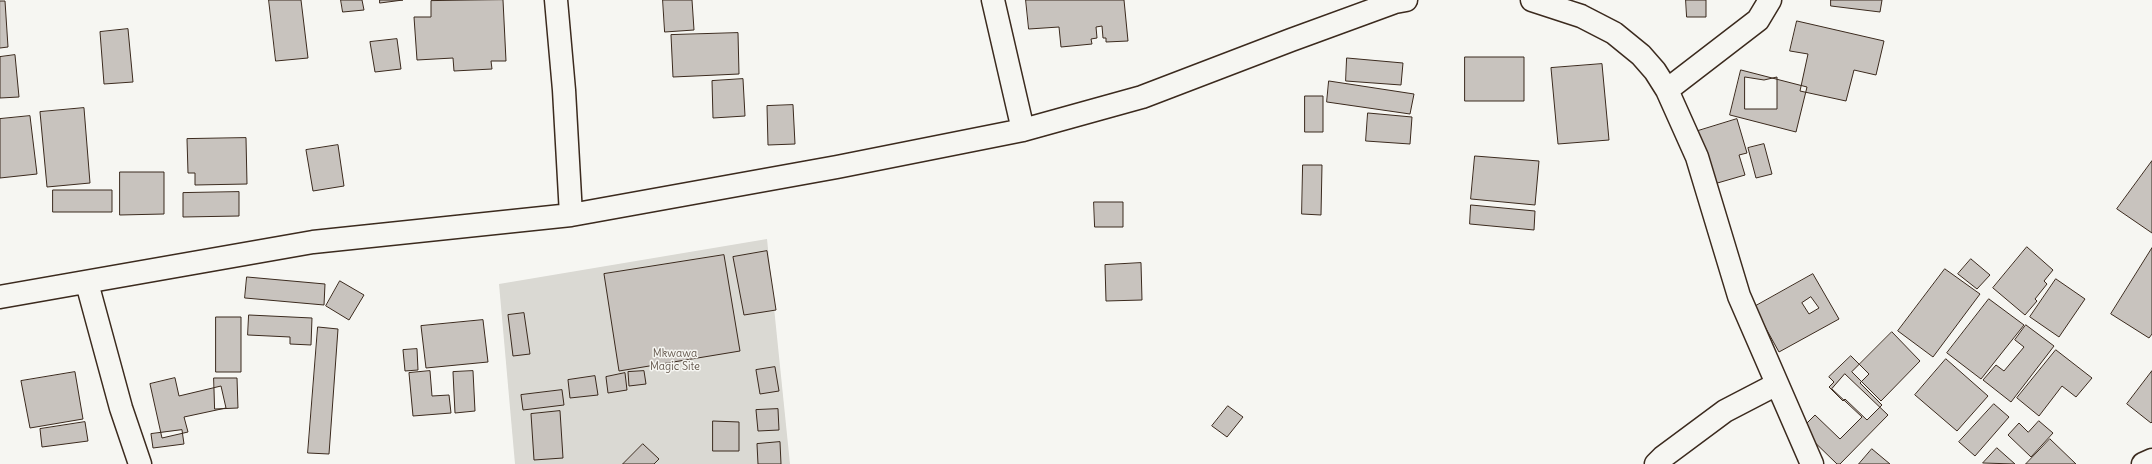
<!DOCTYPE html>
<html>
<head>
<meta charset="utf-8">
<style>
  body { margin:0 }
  canvas { display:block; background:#f6f6f2 }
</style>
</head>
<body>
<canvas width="2152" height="464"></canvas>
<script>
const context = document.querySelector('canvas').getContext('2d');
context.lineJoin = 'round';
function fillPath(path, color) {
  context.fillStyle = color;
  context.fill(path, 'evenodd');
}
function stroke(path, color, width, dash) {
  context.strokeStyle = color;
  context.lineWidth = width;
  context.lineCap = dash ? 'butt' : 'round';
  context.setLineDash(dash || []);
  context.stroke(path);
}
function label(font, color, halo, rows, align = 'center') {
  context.font = font + ' Delius,sans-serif';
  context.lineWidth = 3;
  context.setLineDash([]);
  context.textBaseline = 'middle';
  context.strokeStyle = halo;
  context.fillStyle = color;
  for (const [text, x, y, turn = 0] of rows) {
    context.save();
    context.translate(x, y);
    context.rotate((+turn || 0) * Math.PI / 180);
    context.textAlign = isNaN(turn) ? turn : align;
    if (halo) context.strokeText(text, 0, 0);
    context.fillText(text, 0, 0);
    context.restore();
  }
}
const green = new Path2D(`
  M 767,239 L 790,464 L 515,464 L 499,284 Z`);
const building = new Path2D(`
  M 269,0 L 301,0 L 308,58 L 276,61 Z
  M 341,0 L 362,0 L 364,10 L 343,12 Z
  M 380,0 L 403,0 L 380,3 Z
  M 503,0 L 506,61 L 491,61 L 492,69 L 454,71 L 453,58 L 417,60 L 414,17 L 431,17 L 431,1 Z
  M 663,0 L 692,0 L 694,30 L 665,32 Z
  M 1026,0 L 1124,0 L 1128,41 L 1106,42 L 1106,38 L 1103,38 L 1102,26 L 1096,27 L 1097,38 L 1091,39 L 1092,44 L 1061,47 L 1059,27 L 1029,29 Z
  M 1686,0 L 1706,0 L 1706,17 L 1687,17 Z
  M 1831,0 L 1882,0 L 1880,12 L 1831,6 Z
  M 0,1 L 5,1 L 8,47 L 0,48 Z
  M 1797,21 L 1884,41 L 1876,75 L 1854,70 L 1846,101 L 1800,91 L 1808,54 L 1790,51 Z
  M 128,29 L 133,82 L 104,84 L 100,32 Z
  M 738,33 L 739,74 L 673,77 L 671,35 Z
  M 397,39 L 401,69 L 375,72 L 370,42 Z
  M 15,55 L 19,97 L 0,98 L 0,57 Z
  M 1465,57 L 1524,57 L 1524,101 L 1465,101 Z
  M 1347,58 L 1403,63 L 1401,85 L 1346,81 Z
  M 1602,64 L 1609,140 L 1558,144 L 1551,68 Z
  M 1741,70 L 1807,87 L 1796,132 L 1730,115 Z
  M 1745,77 L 1764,80 L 1777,77 L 1777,109 L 1745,109 Z
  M 743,79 L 745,116 L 713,118 L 712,81 Z
  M 1329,81 L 1414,94 L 1410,114 L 1327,102 Z
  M 1305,96 L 1323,96 L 1323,132 L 1305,132 Z
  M 793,105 L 795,144 L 768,145 L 767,106 Z
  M 84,108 L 90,183 L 47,187 L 40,112 Z
  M 1368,113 L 1412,117 L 1410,144 L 1366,141 Z
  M 30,116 L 37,174 L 0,178 L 0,119 Z
  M 1737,119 L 1747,153 L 1739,155 L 1745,175 L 1714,184 L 1698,131 Z
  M 246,138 L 247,184 L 195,185 L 195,173 L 188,173 L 187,139 Z
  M 1764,144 L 1772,174 L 1756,178 L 1748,148 Z
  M 338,145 L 344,186 L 313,191 L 306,150 Z
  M 1475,156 L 1539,161 L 1535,205 L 1471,199 Z
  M 2152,161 L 2152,233 L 2117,209 Z
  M 1303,165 L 1322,165 L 1321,215 L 1302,214 Z
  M 120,172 L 164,172 L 164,214 L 120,215 Z
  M 53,190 L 112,190 L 112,212 L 53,212 Z
  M 239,192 L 239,216 L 183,217 L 183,193 Z
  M 1094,202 L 1123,202 L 1123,227 L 1095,227 Z
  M 1471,205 L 1535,211 L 1534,230 L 1470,224 Z
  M 2027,247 L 2053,270 L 2044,281 L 2047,284 L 2035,299 L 2037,301 L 2025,315 L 1993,288 Z
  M 2152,248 L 2152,334 L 2149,338 L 2111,314 Z
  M 767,251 L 776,310 L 744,315 L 733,257 Z
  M 724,255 L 740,351 L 619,371 L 604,274 Z
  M 1971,259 L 1990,275 L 1977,289 L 1958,274 Z
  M 1141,263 L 1142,300 L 1106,301 L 1105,265 Z
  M 1945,269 L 1980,294 L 1933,357 L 1898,331 Z
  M 1813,274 L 1839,319 L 1779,352 L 1754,307 ZM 1811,297 L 1819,308 L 1809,314 L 1802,303 Z
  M 247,277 L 325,284 L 324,305 L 245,298 Z
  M 2056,279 L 2085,299 L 2059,337 L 2030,317 Z
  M 340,281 L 364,295 L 349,320 L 326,306 Z
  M 1989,299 L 2024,325 L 1981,379 L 1947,353 Z
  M 524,313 L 530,354 L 513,356 L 508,315 Z
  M 249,315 L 312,318 L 311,345 L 290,344 L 290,337 L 248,335 Z
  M 216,317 L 241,317 L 241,372 L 216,372 Z
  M 483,320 L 488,362 L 426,368 L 421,326 Z
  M 2026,325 L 2054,346 L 2011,402 L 1983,380 L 1996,365 L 2004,371 L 2024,347 L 2015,340 Z
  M 318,327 L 338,329 L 329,454 L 308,453 Z
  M 1892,332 L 1920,361 L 1881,401 L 1852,372 Z
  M 417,349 L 418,370 L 405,371 L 403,350 Z
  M 2056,350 L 2092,378 L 2076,397 L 2062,386 L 2039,416 L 2017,398 Z
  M 1851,356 L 1869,374 L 1860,383 L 1882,405 L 1867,420 L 1845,399 L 1843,401 L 1829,387 L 1834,382 L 1829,377 Z
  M 1946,359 L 1988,396 L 1957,431 L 1915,395 Z
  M 775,367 L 779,391 L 760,394 L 756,370 Z
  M 430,371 L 432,396 L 449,395 L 451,413 L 413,416 L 409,373 Z
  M 473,371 L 475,411 L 455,413 L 453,372 Z
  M 644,371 L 646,384 L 629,386 L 628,372 Z
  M 2152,371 L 2152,422 L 2151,423 L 2127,404 Z
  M 75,372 L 83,419 L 30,428 L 21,381 Z
  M 625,373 L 627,390 L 608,393 L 606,377 Z
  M 1845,374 L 1888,415 L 1840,464 L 1837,464 L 1801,429 L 1815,415 L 1840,439 L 1862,417 L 1832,389 Z
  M 595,376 L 598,395 L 570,398 L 568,380 Z
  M 175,378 L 179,396 L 221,386 L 226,408 L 184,417 L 188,432 L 162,438 L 150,384 Z
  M 214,378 L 237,378 L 238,408 L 215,409 Z
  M 562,390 L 564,405 L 523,410 L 521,395 Z
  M 1994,404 L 2009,417 L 1975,456 L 1959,442 Z
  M 1228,406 L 1243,417 L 1227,437 L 1212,426 Z
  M 778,409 L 779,430 L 758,431 L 756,410 Z
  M 560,411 L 563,458 L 534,460 L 531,414 Z
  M 713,421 L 739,422 L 739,451 L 713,451 Z
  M 2039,421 L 2053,433 L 2031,457 L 2008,435 L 2019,423 L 2028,432 Z
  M 85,422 L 88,441 L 42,447 L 40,429 Z
  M 182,430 L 184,444 L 153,448 L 151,434 Z
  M 2050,439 L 2076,464 L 2026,464 Z
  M 780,442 L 781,464 L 758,464 L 757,444 Z
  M 643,444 L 659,459 L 654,464 L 623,464 Z
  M 1997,448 L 2015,464 L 1983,463 Z
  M 1872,449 L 1890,464 L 1859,464 Z`);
const street = new Path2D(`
  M 556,0 L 564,90 L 571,215
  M 993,0 L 1023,130
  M 1532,0 L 1581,16 L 1614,33 L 1641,55 L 1655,71 L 1667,90 L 1697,157 L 1739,296 L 1812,464
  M 1667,90 L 1758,20 L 1770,0
  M 87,283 L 121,408 L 140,464
  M 0,297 L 313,242 L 571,215 L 837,167 L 1023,130 L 1142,97 L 1291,40 L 1395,2 L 1406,0
  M 1656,464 L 1663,457 L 1725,411 L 1777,384
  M 2143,464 L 2152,460`);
const parkNames = [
  ["Mkwawa",675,354],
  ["Magic Site",675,367]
];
fillPath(green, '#dad9d3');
fillPath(building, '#c8c3be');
stroke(building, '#3b2a1e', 1);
stroke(street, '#3b2a1e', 25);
stroke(street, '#f6f6f2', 22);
label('11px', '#63564b', '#f6f6f2', parkNames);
</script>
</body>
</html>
